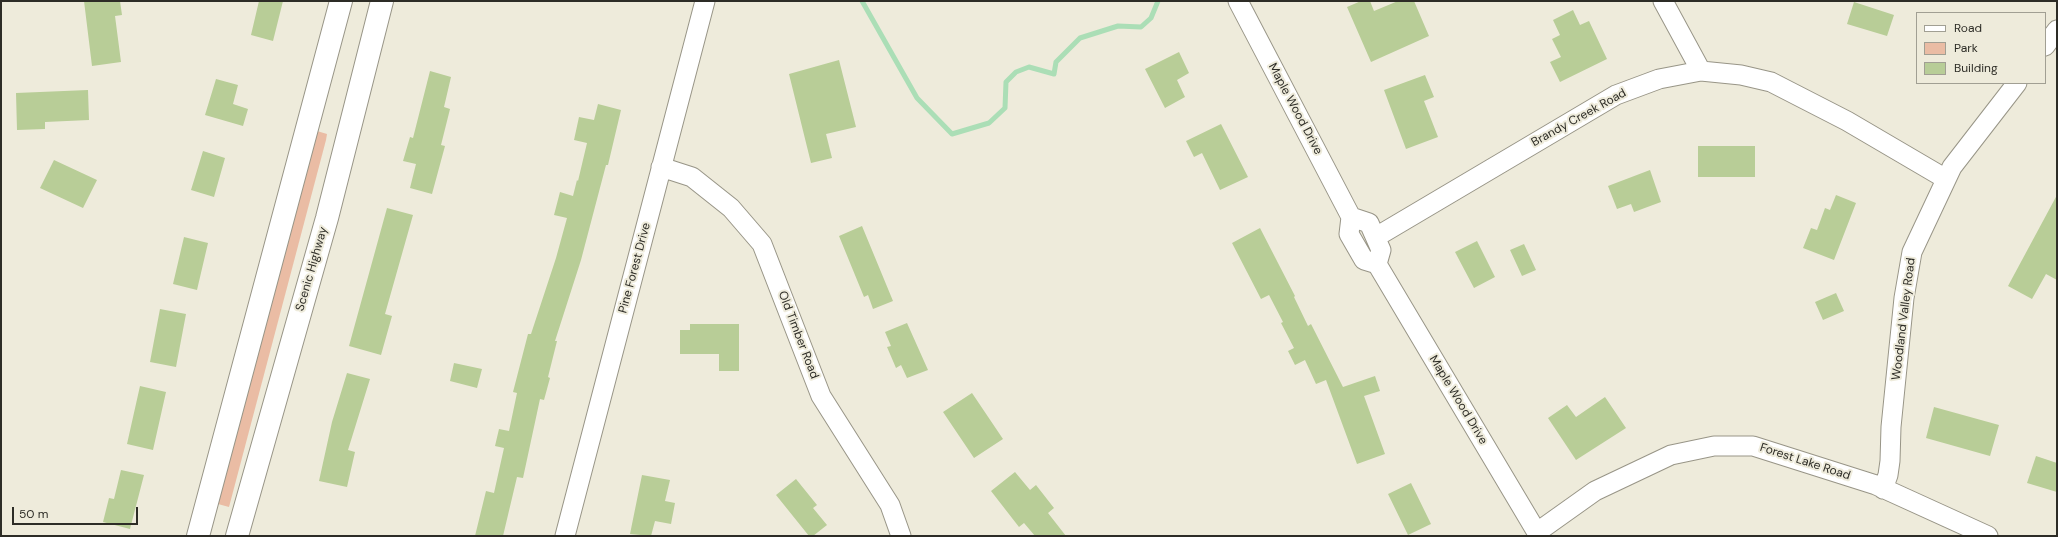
<!DOCTYPE html>
<html>
<head>
<meta charset="utf-8">
<style>
  body { margin:0 }
  #map { position:relative; width:2058px; height:537px; overflow:hidden; background:#eeebdb; font-family:"DM Sans",sans-serif }
  canvas { display:block }
  .frame { position:absolute; inset:0; border:2px solid #2d2c26; pointer-events:none }
  .legend { position:absolute; left:1916px; top:12px; width:130px; height:72px; box-sizing:border-box; background:#eeebdb; border:1px solid #a19f93; margin:0; padding:5px 7px; list-style:none; font-size:12px; color:#2d2c26 }
  .legend li { display:flex; align-items:center; gap:8px; height:20px }
  .legend b { width:20px; border:1px solid #a19f93 }
  .scale { position:absolute; left:12px; top:507px; width:126px; height:18px; box-sizing:border-box; border:2px solid #2d2c26; border-top:0; padding-left:5px; font-size:12px; line-height:14px; white-space:nowrap; color:#2d2c26; -webkit-text-stroke:3px #eeebdb; paint-order:stroke }
</style>
</head>
<body>
<div id="map">
<canvas width="2058" height="537"></canvas>
<div class="frame"></div>
<ul class="legend">
<li><b style="height:5px;background:#fff"></b>Road</li>
<li><b style="height:11px;background:#eabca4"></b>Park</li>
<li><b style="height:11px;background:#b8cd97"></b>Building</li>
</ul>
<div class="scale">50 m</div>
</div>
<script>
const context = document.querySelector('canvas').getContext('2d');
context.lineJoin = 'round';
function fillPath(path, color) {
  context.fillStyle = color;
  context.fill(path, 'evenodd');
}
function stroke(path, color, width, dash) {
  context.strokeStyle = color;
  context.lineWidth = width;
  context.lineCap = dash ? 'butt' : 'round';
  context.setLineDash(dash || []);
  context.stroke(path);
}
function label(font, color, halo, rows, align = 'center') {
  context.font = font + ' "DM Sans",sans-serif';
  context.lineWidth = 4;
  context.setLineDash([]);
  context.textBaseline = 'middle';
  context.strokeStyle = halo;
  context.fillStyle = color;
  for (const [text, x, y, turn = 0] of rows) {
    context.save();
    context.translate(x, y);
    context.rotate((+turn || 0) * Math.PI / 180);
    context.textAlign = isNaN(turn) ? turn : align;
    if (halo) context.strokeText(text, 0, 0);
    context.fillText(text, 0, 0);
    context.restore();
  }
}
const green = new Path2D(`
  M 317,131 L 327,134 L 326,140 L 229,507 L 218,504 Z`);
const stream = new Path2D(`
  M 862,1 L 917,98 L 952,134 L 989,123 L 1005,108 L 1006,82 L 1016,72 L 1029,67 L 1054,74 L 1056,62 L 1080,38 L 1118,26 L 1141,27 L 1151,18 L 1158,1`);
const building = new Path2D(`
  M 84,1 L 120,1 L 122,15 L 115,16 L 121,62 L 92,66 Z
  M 259,1 L 283,1 L 273,41 L 251,35 Z
  M 1361,1 L 1370,1 L 1374,11 L 1398,1 L 1414,1 L 1429,36 L 1371,62 L 1347,7 Z
  M 1854,2 L 1894,15 L 1887,36 L 1847,24 Z
  M 1573,10 L 1580,25 L 1589,21 L 1607,59 L 1560,82 L 1550,62 L 1561,57 L 1552,39 L 1560,35 L 1553,20 Z
  M 1179,52 L 1189,73 L 1177,80 L 1185,97 L 1165,108 L 1145,69 Z
  M 839,60 L 856,127 L 826,134 L 832,158 L 811,163 L 789,74 Z
  M 430,71 L 451,77 L 444,107 L 450,109 L 441,145 L 445,146 L 432,194 L 410,188 L 416,164 L 403,161 L 410,137 L 413,138 Z
  M 1425,75 L 1434,97 L 1424,101 L 1438,137 L 1406,149 L 1384,90 Z
  M 216,79 L 238,85 L 233,104 L 248,109 L 243,126 L 205,115 Z
  M 88,90 L 89,120 L 45,122 L 45,129 L 17,130 L 16,93 Z
  M 598,104 L 621,110 L 608,165 L 606,165 L 581,260 L 555,341 L 557,341 L 548,377 L 550,378 L 544,400 L 540,399 L 523,478 L 517,477 L 503,536 L 475,536 L 486,491 L 494,493 L 504,448 L 495,446 L 499,429 L 509,431 L 517,393 L 513,392 L 528,334 L 531,334 L 556,258 L 567,218 L 554,215 L 560,192 L 573,196 L 577,180 L 578,181 L 587,143 L 574,140 L 579,117 L 594,120 Z
  M 1221,124 L 1248,177 L 1220,190 L 1202,153 L 1194,157 L 1186,141 Z
  M 1698,146 L 1755,146 L 1755,177 L 1698,177 Z
  M 203,151 L 225,158 L 214,197 L 191,190 Z
  M 54,160 L 97,180 L 83,208 L 40,188 Z
  M 1650,170 L 1661,202 L 1634,212 L 1631,204 L 1617,209 L 1608,186 Z
  M 1836,195 L 1856,203 L 1834,260 L 1803,248 L 1811,228 L 1817,230 L 1825,208 L 1830,210 Z
  M 2057,195 L 2057,280 L 2046,274 L 2032,299 L 2008,286 Z
  M 387,208 L 413,215 L 385,314 L 392,316 L 381,355 L 349,346 Z
  M 862,226 L 893,301 L 873,309 L 868,295 L 864,297 L 839,236 Z
  M 1260,228 L 1295,296 L 1294,297 L 1308,326 L 1311,324 L 1343,387 L 1375,376 L 1380,391 L 1364,396 L 1385,454 L 1357,464 L 1326,380 L 1316,384 L 1305,360 L 1295,365 L 1288,351 L 1294,348 L 1281,323 L 1283,322 L 1269,295 L 1261,299 L 1232,243 Z
  M 184,237 L 208,243 L 197,290 L 173,284 Z
  M 1477,241 L 1495,277 L 1474,288 L 1455,252 Z
  M 1524,244 L 1536,270 L 1522,276 L 1510,250 Z
  M 1836,293 L 1844,311 L 1823,320 L 1815,302 Z
  M 160,309 L 186,314 L 176,367 L 150,362 Z
  M 907,323 L 928,370 L 907,378 L 901,365 L 896,368 L 887,347 L 891,346 L 885,332 Z
  M 690,324 L 739,324 L 739,371 L 719,371 L 719,354 L 680,354 L 680,330 L 690,330 Z
  M 454,363 L 482,369 L 477,388 L 450,381 Z
  M 347,373 L 370,379 L 348,450 L 355,452 L 347,487 L 319,481 L 332,422 Z
  M 140,386 L 166,392 L 153,450 L 127,444 Z
  M 972,393 L 1003,439 L 974,458 L 943,412 Z
  M 1605,397 L 1626,428 L 1576,460 L 1548,418 L 1567,405 L 1576,417 Z
  M 1934,407 L 1999,425 L 1990,456 L 1926,438 Z
  M 2036,456 L 2057,463 L 2057,492 L 2027,483 Z
  M 121,470 L 144,475 L 130,529 L 103,522 L 109,498 L 114,499 Z
  M 1015,472 L 1030,490 L 1036,485 L 1054,508 L 1048,513 L 1066,536 L 1035,536 L 1024,523 L 1019,527 L 991,491 Z
  M 642,475 L 670,480 L 665,501 L 675,503 L 671,524 L 655,521 L 651,536 L 630,534 Z
  M 796,479 L 817,505 L 813,508 L 827,525 L 813,536 L 809,536 L 776,495 Z
  M 1411,483 L 1431,524 L 1408,535 L 1388,494 Z`);
const minor = new Path2D(`
  M 1238,1 L 1351,217 L 1349,234 L 1364,260 L 1377,264 L 1539,536
  M 1663,1 L 1701,71
  M 2045,46 L 2057,30
  M 661,167 L 692,177 L 731,208 L 762,244 L 821,396 L 890,505 L 901,536
  M 1351,217 L 1369,223 L 1381,250 L 1377,264
  M 1376,237 L 1616,95 L 1659,79 L 1701,71 L 1741,75 L 1771,82 L 1847,121 L 1946,179
  M 1883,489 L 1888,475 L 1890,461 L 1891,427 L 1904,298 L 1912,252 L 1952,167 L 2017,83
  M 1538,534 L 1543,528 L 1595,491 L 1671,455 L 1714,446 L 1753,446 L 1876,485 L 1988,536
  M 565,536 L 705,1`);
const highway = new Path2D(`
  M 198,536 L 341,1
  M 237,536 L 327,218 L 382,1`);
const streetNames = [
  ["Maple Wood Drive",1295,109,62],
  ["Brandy Creek Road",1579,118,-29],
  ["Pine Forest Drive",635,268,-75],
  ["Scenic Highway",312,269,-74],
  ["Woodland Valley Road",1904,319,-83],
  ["Old Timber Road",798,335,69],
  ["Maple Wood Drive",1458,400,59],
  ["Forest Lake Road",1805,462,18]
];
fillPath(green, '#eabca4');
stroke(stream, '#abdeb6', 5);
fillPath(building, '#b8cd97');
stroke(minor, '#989587', 21);
stroke(highway, '#989587', 24);
stroke(minor, '#fff', 19);
stroke(highway, '#fff', 22);
label('12px', '#2d2c26', '#eeebdb', streetNames);
</script>
</body>
</html>
